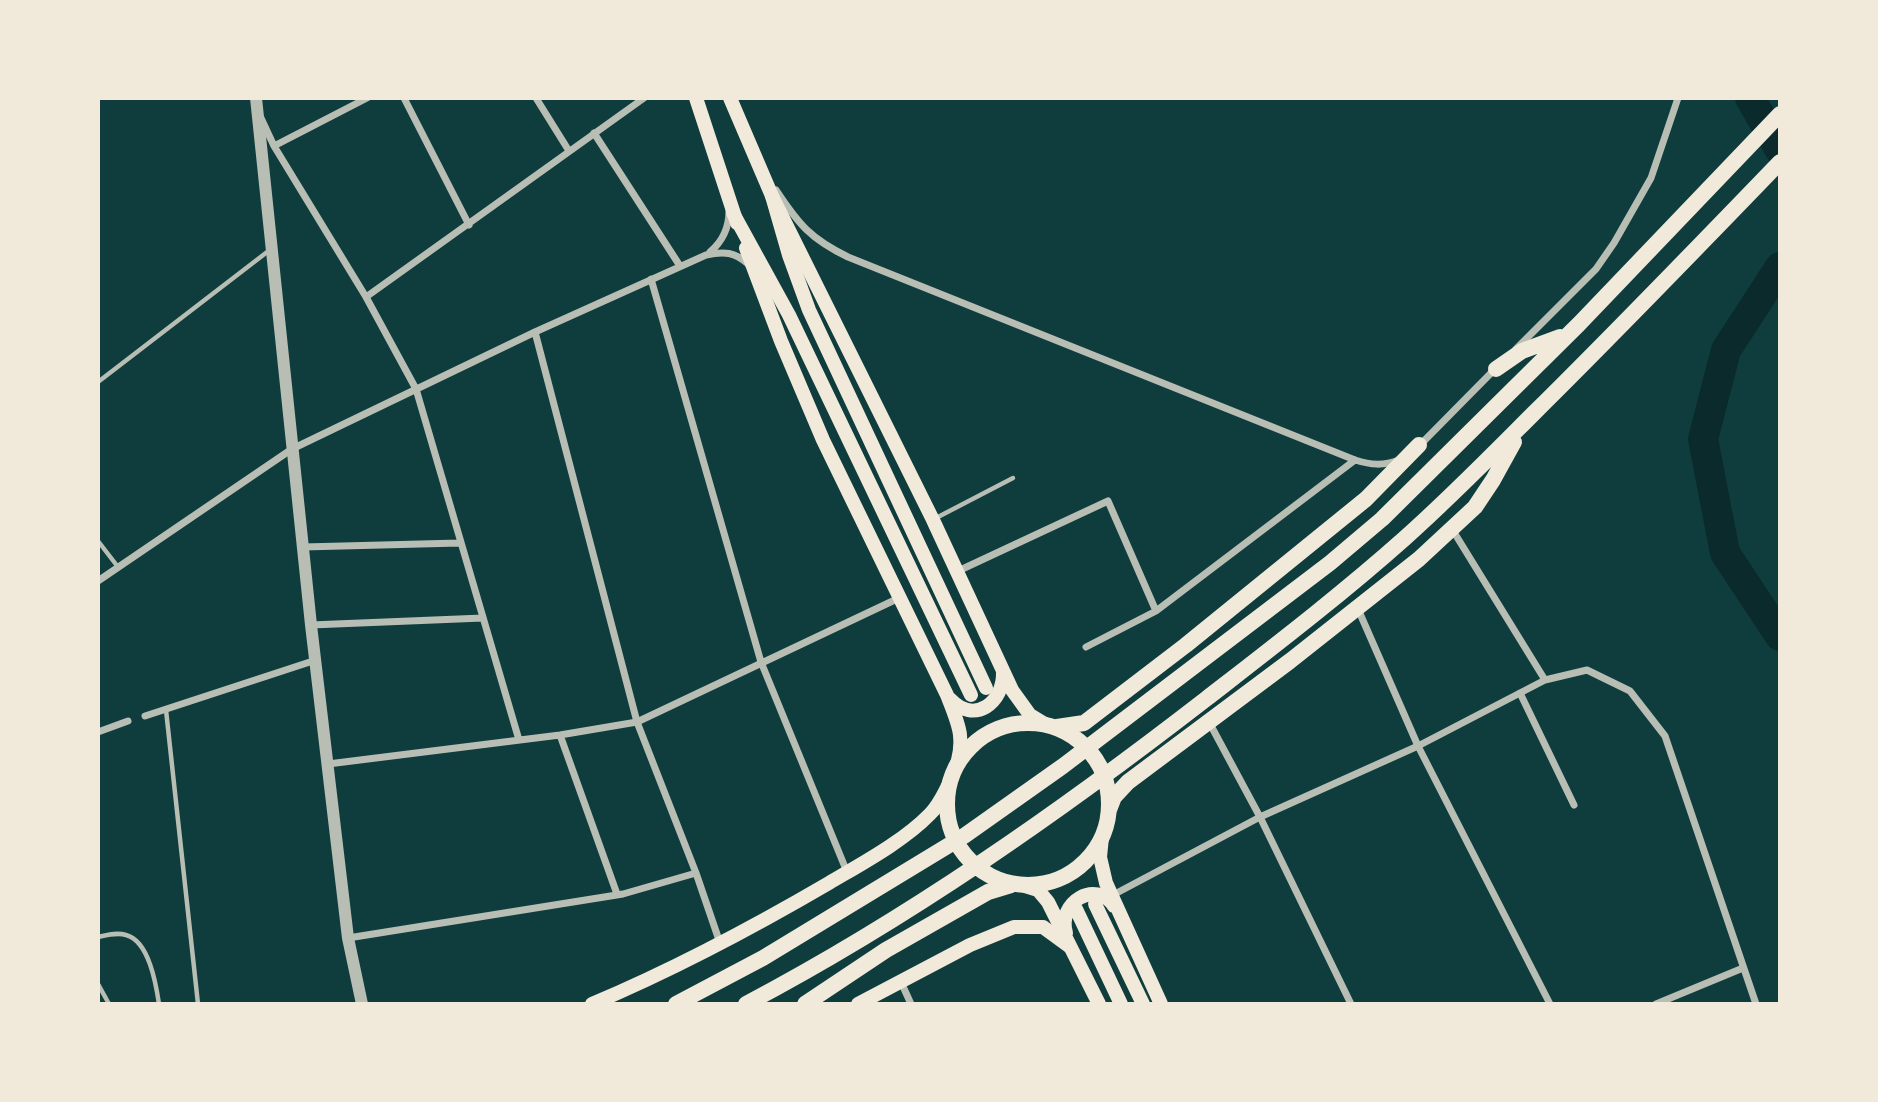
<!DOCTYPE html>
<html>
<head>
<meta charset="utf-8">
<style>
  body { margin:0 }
  #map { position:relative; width:1878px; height:1102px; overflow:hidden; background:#0f3d3e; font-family:Lato,sans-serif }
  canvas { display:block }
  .frame { position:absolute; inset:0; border:100px solid #f1e9da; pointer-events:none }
</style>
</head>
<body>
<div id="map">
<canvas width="1878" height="1102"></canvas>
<div class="frame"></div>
</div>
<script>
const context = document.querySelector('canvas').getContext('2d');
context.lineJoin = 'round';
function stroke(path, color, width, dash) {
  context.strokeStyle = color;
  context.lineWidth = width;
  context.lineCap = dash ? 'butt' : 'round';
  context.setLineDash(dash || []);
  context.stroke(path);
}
const river = new Path2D(`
  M 1750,98 L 1780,150
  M 1780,267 L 1726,350 L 1703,439 L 1725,553 L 1780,636`);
const service = new Path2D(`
  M 98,382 L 271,249
  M 936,518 L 1013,478
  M 98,541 L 118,567
  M 166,710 L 198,1004
  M 98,937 C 107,935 117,932 126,935 C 149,941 156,984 159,1004
  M 98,984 L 109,1004`);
const minor = new Path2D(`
  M 404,98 L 469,225
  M 536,98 L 569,151
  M 261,118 L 274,146 L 366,297 L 416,389 L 519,740
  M 594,133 L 680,266
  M 274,146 L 367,98
  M 776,190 C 799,225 811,239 848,257 L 1355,460 C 1371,465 1383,466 1399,460
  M 710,252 C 723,241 729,228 729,211
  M 651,279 L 761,662 L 847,872
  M 366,297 L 644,98
  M 535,332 L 637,722 L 696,873 L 720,943
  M 1516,349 L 1596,269 L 1614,243 L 1651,178 L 1678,98
  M 1420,445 L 1495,369
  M 1452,529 L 1545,680
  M 303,547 L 460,543
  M 958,571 L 1108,501 L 1156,611
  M 98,581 L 292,449 L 535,332 L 706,255 C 724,251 735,252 748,264
  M 1358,609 L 1418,746 L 1550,1004
  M 311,625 L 483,618
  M 1086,647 L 1156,611 L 1355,460
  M 1520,693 L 1574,805
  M 145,716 L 316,660
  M 1209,722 L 1260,817 L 1351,1004
  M 98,732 L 128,721
  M 560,735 L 617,894
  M 328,764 L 560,735 L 637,722 L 899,598
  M 1111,896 L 1260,817 L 1418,746 L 1545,680 L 1587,670 L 1630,691 L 1665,736 L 1756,1004
  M 348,938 L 623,894 L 696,873
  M 901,982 L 911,1004
  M 1656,1004 L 1743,968`);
const tertiary = new Path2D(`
  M 256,98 L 311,625 L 348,938 L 362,1004`);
const secondary = new Path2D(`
  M 696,98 L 737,223
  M 730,98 L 772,196 L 933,520 L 1012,690 L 1030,715 L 1048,726
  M 746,248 L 781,341 L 823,440 L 947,695 C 959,725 966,739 955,770
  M 950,699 C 974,725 1004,703 1003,672
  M 592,1004 C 675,969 752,928 829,883 C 861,864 904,841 930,814 C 940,804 946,790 952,777
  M 858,1004 L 970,945 L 1014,927 L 1043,927 L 1069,946`);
const primary = new Path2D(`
  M 772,196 L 789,255 L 809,310 L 986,688
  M 733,213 L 789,315 L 971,695
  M 1102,837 L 1100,857 L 1106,883 L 1161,1004
  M 1025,886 L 1038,890 L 1048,902 L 1099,1004
  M 1095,904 L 1143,1004
  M 1076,909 L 1121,1004
  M 1066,933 C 1057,902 1096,879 1114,906`);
const trunk = new Path2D(`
  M 1496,369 L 1522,351 L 1560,337
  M947 804a81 81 0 1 1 162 0a81 81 0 1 1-162 0Z
  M 1057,727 L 1084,723 L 1186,645 L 1366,499 L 1419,445
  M 1109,810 L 1114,797 L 1128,782 L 1290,661 L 1419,559 L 1475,507 L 1493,480 L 1514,442
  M 676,1004 L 763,958 L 964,836 L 1063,766 L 1330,563 L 1382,519 L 1579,324 L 1780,114
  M 746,1004 C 909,918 1060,812 1206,699 C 1273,647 1341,595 1405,538 C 1450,498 1492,455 1535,412 C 1618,330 1699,246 1780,162
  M 805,1004 L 886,950 L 988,892 L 1011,885`);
stroke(river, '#0a2a2b', 30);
stroke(service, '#b8beb3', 4.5);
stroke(minor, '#b8beb3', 7);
stroke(tertiary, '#b8beb3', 12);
stroke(secondary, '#f1e9da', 14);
stroke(primary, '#f1e9da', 14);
stroke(trunk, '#f1e9da', 16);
</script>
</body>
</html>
